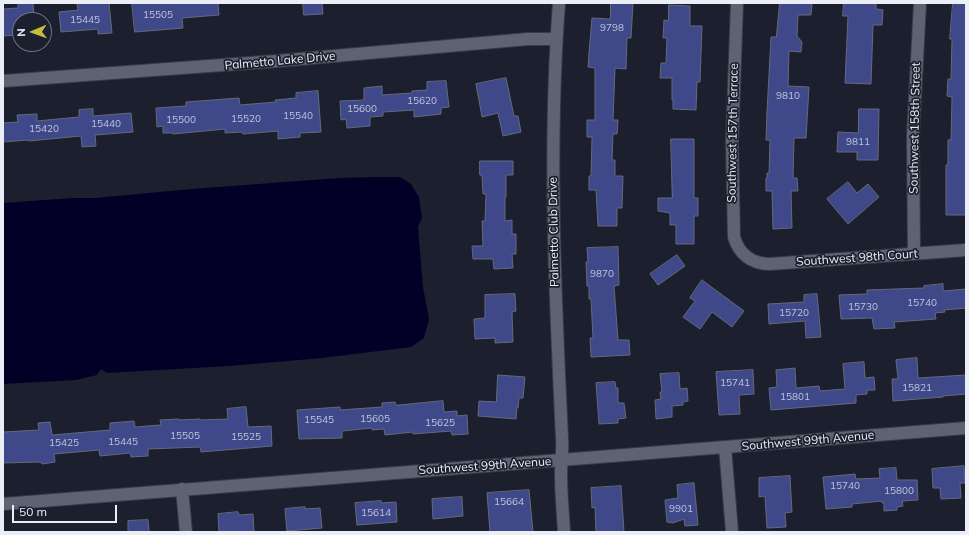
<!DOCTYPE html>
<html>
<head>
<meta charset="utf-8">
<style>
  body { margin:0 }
  #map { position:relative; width:969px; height:535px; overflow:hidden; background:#1c202e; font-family:Mulish,sans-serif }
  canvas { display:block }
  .frame { position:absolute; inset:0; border:4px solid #ebedf7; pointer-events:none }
  .north { position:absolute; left:12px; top:12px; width:40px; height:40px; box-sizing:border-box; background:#1c202e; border:1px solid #6f727e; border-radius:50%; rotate:268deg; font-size:11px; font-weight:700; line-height:16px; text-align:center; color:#ebedf7 }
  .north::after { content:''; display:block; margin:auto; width:14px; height:18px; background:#c5bc3d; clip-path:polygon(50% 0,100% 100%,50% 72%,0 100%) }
  .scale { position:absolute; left:12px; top:505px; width:105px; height:18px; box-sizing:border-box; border:2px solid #ebedf7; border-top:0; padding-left:5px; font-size:12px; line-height:14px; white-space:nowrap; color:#ebedf7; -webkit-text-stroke:3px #1c202e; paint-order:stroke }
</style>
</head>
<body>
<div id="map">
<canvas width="969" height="535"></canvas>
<div class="frame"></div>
<div class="north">N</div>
<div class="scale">50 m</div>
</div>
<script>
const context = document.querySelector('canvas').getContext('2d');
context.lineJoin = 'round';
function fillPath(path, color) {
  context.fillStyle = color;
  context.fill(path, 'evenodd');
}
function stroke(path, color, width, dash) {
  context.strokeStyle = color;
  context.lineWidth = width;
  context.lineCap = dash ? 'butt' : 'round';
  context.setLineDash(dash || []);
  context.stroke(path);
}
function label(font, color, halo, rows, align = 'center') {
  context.font = font + ' Mulish,sans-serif';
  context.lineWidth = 3.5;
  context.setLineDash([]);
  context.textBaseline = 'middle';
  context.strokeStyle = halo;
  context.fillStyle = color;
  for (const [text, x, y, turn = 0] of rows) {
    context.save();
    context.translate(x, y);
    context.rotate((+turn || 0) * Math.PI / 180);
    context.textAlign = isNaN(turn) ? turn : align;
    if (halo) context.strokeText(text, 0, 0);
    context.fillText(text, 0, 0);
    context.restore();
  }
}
const water = new Path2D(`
  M 372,177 L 400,177 L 411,184 L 419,197 L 422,218 L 418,227 L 423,287 L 429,319 L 424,338 L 411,347 L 322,358 L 230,366 L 107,373 L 101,369 L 97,375 L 76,380 L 3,384 L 3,203 L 72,198 L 95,198 L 191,189 L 339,178 Z`);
const building = new Path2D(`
  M 18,3 L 33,3 L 34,20 L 20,20 L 20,35 L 3,36 L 3,9 L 18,8 Z
  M 90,3 L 109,3 L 112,33 L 98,34 L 98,29 L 61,32 L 59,12 L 78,10 L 77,4 Z
  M 132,3 L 218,3 L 219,15 L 182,18 L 183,28 L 135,32 Z
  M 303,3 L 322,3 L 323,14 L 304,15 Z
  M 611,3 L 633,3 L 631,38 L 627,38 L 626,69 L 615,68 L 613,120 L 618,120 L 617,134 L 613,134 L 612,160 L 615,160 L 615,176 L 623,176 L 622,208 L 617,208 L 617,226 L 598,226 L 596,190 L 589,190 L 589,176 L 591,176 L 592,137 L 587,137 L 587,120 L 595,120 L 595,68 L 588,67 L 589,53 L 592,18 L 610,19 Z
  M 780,3 L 812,3 L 811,15 L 798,15 L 797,36 L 802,42 L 801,52 L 789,51 L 788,86 L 809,87 L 806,138 L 794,138 L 793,178 L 797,178 L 798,191 L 791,191 L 792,228 L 773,229 L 772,191 L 766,191 L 766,178 L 767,178 L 767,173 L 769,173 L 770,140 L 766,140 L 767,112 L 771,37 L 776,37 Z
  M 844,3 L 876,3 L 876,9 L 883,10 L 882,25 L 873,25 L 871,84 L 845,83 L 848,16 L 843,16 Z
  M 953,3 L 966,3 L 966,215 L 946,215 L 946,165 L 948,165 L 948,140 L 951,140 L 952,97 L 947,96 L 948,79 L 951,79 L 952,39 L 950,39 Z
  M 669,5 L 690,6 L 690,26 L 702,26 L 700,82 L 697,82 L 696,110 L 673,109 L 673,100 L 672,100 L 672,78 L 660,78 L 661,63 L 666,63 L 667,38 L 663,38 L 664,20 L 668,21 Z
  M 506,78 L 514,116 L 518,116 L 521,132 L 503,136 L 498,113 L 482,117 L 476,84 Z
  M 446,81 L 449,107 L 441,108 L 441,114 L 414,117 L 414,110 L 383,112 L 383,116 L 370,117 L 370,126 L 347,128 L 346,119 L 341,120 L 340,101 L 364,100 L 364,88 L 382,86 L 382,95 L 412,93 L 412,91 L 427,90 L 427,82 Z
  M 318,91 L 321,132 L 300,133 L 300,137 L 278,139 L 278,131 L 243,134 L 242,132 L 225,133 L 225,129 L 173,134 L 173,133 L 163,133 L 163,126 L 157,127 L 156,108 L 186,106 L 186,102 L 239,98 L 240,105 L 276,102 L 275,100 L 296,98 L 296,93 Z
  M 93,109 L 93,116 L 131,113 L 133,132 L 95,135 L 96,146 L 82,147 L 81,136 L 29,141 L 28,140 L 3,142 L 3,123 L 18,122 L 17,115 L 37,114 L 37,121 L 79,117 L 79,110 Z
  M 859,109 L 879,109 L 878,160 L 857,160 L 857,152 L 837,152 L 838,132 L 858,133 Z
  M 671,139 L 694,139 L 694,198 L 698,198 L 698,216 L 694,216 L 694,244 L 676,244 L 676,225 L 670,225 L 670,213 L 658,211 L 658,198 L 672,198 Z
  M 480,161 L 513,161 L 513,175 L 506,175 L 506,197 L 505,197 L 505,221 L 512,220 L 512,234 L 516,234 L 516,254 L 512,254 L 513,268 L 494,269 L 493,259 L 473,259 L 472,246 L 483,246 L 482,221 L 485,221 L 486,194 L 483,194 L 482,176 L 480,175 Z
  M 848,182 L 857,193 L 868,184 L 879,197 L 848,224 L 827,199 Z
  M 618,247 L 619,285 L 614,286 L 618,340 L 629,340 L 630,355 L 591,357 L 590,338 L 593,338 L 591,299 L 589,299 L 589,286 L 587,286 L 586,262 L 588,262 L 587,248 Z
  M 677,255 L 685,266 L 658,285 L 650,274 Z
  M 702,280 L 744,311 L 732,327 L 712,312 L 700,329 L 683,317 L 695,301 L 690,298 Z
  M 943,284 L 943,291 L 966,289 L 966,308 L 944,310 L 945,312 L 935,313 L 936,319 L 894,322 L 895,328 L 874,329 L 872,318 L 841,319 L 839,295 L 867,294 L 867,290 L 924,288 L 924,286 Z
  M 515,294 L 516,311 L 512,312 L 513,342 L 495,343 L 495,338 L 475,339 L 474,319 L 485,318 L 485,295 Z
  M 817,294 L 821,337 L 806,338 L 805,321 L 769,324 L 768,304 L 804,302 L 804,295 Z
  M 917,358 L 918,378 L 966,375 L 966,394 L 943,396 L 943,397 L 893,401 L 892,379 L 898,379 L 896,360 Z
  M 864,362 L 865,378 L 874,377 L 875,390 L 867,390 L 867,394 L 856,395 L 856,403 L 771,410 L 769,388 L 777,387 L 776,370 L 795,368 L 796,388 L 819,386 L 820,391 L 845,389 L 843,364 Z
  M 753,370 L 754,394 L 739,395 L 740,414 L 719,415 L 716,372 Z
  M 679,373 L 680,389 L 687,388 L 688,401 L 683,402 L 683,405 L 672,406 L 672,417 L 656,419 L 655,400 L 661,399 L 660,392 L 662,392 L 660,374 Z
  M 498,375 L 525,377 L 523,398 L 519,398 L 518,408 L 517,407 L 516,419 L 478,416 L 479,401 L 496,402 Z
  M 615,382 L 616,388 L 618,388 L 618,403 L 624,403 L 626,418 L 618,419 L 618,423 L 599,424 L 596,383 Z
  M 443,401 L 444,412 L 457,411 L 457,416 L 467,415 L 468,434 L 452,435 L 451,431 L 413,434 L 413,432 L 385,435 L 384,429 L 372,430 L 372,428 L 342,431 L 342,438 L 299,439 L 297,410 L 340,407 L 340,410 L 382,407 L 382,403 L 395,402 L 396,405 Z
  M 246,407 L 248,427 L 271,426 L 272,446 L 201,452 L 200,447 L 148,449 L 148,456 L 131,457 L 130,453 L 100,456 L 99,450 L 54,454 L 55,462 L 42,464 L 41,462 L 3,463 L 3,432 L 39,430 L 38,423 L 50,422 L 52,435 L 110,430 L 110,423 L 134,421 L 135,427 L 161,425 L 160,420 L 179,419 L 179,420 L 200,419 L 200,420 L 228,419 L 227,409 Z
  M 964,466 L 965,483 L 960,483 L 961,498 L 941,499 L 940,488 L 933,488 L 932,469 Z
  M 896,468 L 897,480 L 917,480 L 918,500 L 902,501 L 903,506 L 897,507 L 897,510 L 884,511 L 884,503 L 882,503 L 882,501 L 852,504 L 852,507 L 826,509 L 823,477 L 855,474 L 856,479 L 880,478 L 879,469 Z
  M 790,476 L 792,512 L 785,513 L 786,527 L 767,528 L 765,496 L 759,497 L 759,478 Z
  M 694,483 L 698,525 L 685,526 L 684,519 L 673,523 L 667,522 L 665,500 L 678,498 L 677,485 Z
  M 621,486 L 624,532 L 596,532 L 595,507 L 592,508 L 591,488 Z
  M 529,490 L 533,532 L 490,532 L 487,493 Z
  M 462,497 L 463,516 L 433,519 L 432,499 Z
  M 381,501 L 381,503 L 396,502 L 397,522 L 357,525 L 355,503 Z
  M 305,507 L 305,509 L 320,508 L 322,528 L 287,531 L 285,509 Z
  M 238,512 L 239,515 L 253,514 L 254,532 L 219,532 L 218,514 Z
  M 148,520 L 149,532 L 128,532 L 128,521 Z`);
const street = new Path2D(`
  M 559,3 C 548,148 555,293 562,438 C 563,450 561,462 561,475 C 561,494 563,513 564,532
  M 737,3 L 732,142 L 734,237 C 739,254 752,264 770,264 L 966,250
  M 3,81 L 277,61 L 528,39 L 556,39
  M 914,254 L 913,136 L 920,3
  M 725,447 L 732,532
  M 182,489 L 186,532
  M 3,504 L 966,428`);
const numberNames = [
  ["15505",158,15],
  ["15445",85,20],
  ["9798",612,28],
  ["9810",788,96],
  ["15620",422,101],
  ["15600",362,109],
  ["15540",298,116],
  ["15520",246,119],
  ["15500",181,120],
  ["15440",106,124],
  ["15420",44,129],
  ["9811",858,142],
  ["9870",602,274],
  ["15740",922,303],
  ["15730",863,307],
  ["15720",794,313],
  ["15741",735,383],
  ["15821",917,388],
  ["15801",795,397],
  ["15605",375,419],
  ["15545",319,420],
  ["15625",440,423],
  ["15505",185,436],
  ["15525",246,437],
  ["15445",123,442],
  ["15425",64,443],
  ["15740",845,486],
  ["15800",899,491],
  ["15664",509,502],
  ["9901",681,509],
  ["15614",376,513]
];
const streetNames = [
  ["Palmetto Lake Drive",280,61,-5],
  ["Southwest 158th Street",915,128,-89],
  ["Southwest 157th Terrace",733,133,-89],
  ["Palmetto Club Drive",554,232,-91],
  ["Southwest 98th Court",857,258,-4],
  ["Southwest 99th Avenue",808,441,-5],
  ["Southwest 99th Avenue",485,466,-4]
];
fillPath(water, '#030028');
fillPath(building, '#3f498a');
stroke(building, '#64697a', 1);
stroke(street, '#393b48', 14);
stroke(street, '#5e6374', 12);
label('10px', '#c0c4dc', null, numberNames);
label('12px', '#ebedf7', '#1c202e', streetNames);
</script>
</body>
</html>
